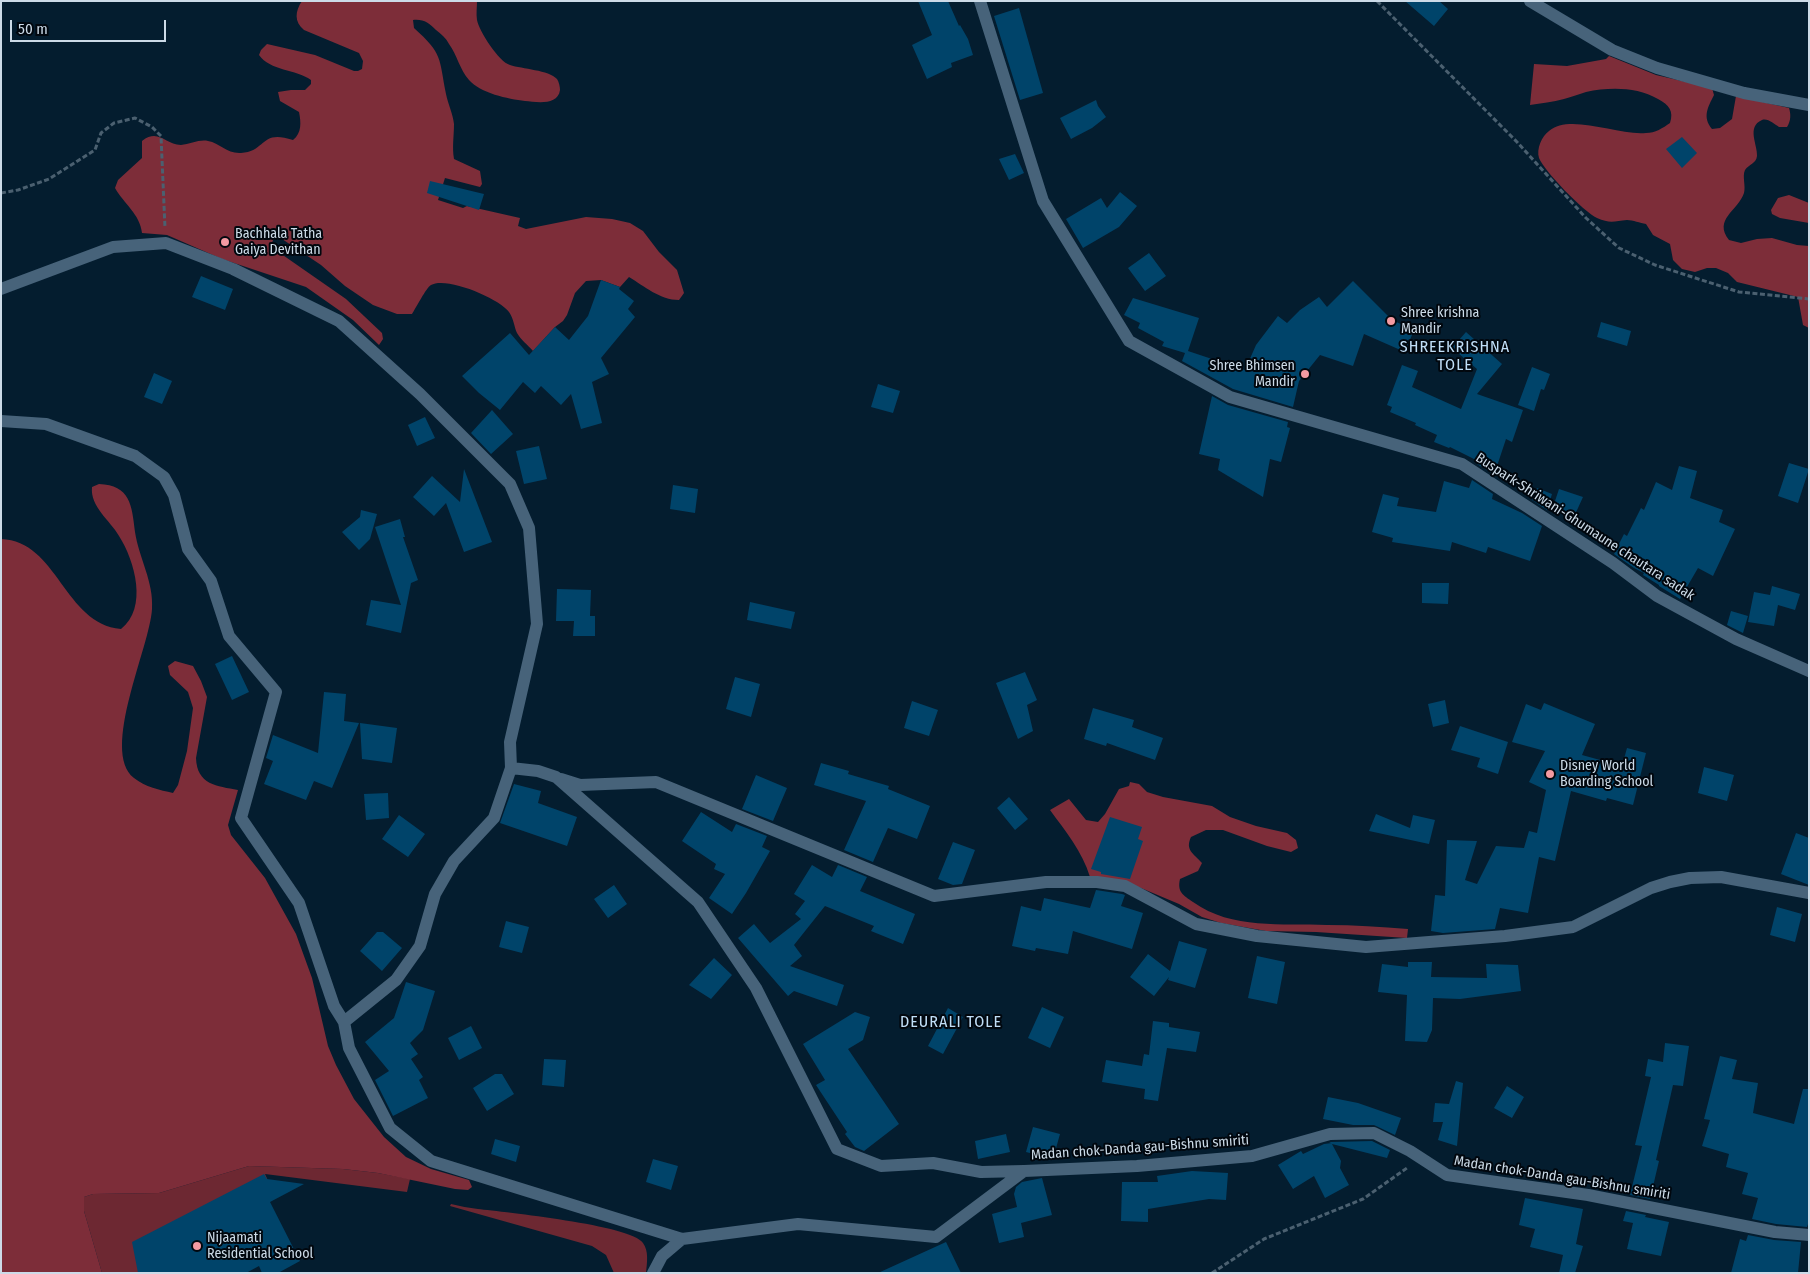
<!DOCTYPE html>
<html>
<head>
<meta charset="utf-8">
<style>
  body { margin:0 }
  #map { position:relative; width:1810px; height:1274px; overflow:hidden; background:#041d2f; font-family:"Fira Sans Condensed",sans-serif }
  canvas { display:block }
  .frame { position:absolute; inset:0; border:2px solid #ccdbe8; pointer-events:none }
  .scale { position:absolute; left:10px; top:20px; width:156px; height:22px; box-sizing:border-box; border:2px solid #ccdbe8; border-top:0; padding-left:6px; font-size:15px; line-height:18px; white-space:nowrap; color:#ccdbe8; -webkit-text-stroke:4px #01070e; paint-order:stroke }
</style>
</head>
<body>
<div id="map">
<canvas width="1810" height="1274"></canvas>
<div class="frame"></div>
<div class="scale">50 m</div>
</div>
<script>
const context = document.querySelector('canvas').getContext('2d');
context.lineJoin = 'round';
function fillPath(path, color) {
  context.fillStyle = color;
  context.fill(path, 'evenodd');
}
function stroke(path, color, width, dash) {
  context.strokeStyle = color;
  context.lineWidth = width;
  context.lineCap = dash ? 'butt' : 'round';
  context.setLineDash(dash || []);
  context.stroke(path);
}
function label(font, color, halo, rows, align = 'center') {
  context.font = font + ' "Fira Sans Condensed",sans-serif';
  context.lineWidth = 4;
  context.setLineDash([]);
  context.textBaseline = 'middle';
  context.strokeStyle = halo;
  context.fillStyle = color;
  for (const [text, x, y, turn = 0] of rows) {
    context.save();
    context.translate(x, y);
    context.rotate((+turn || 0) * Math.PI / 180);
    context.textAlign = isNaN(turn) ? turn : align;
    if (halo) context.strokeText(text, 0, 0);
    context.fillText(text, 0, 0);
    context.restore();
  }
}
const green = new Path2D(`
  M 249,1166 L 343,1169 L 378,1173 L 410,1179 L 407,1192 L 265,1174 L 276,1198 L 163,1256 L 171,1273 L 102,1273 L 84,1211 L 84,1197 L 93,1194 L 159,1193 Z
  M 451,1204 C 460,1206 469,1208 478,1209 C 503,1212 632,1225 643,1243 C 649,1251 647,1263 646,1273 L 614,1273 L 606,1255 L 592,1246 L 450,1206 Z`);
const forest = new Path2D(`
  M 302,1 L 477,1 C 477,7 476,14 477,20 C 479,31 499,62 510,65 C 522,69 549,70 557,79 C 559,82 560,87 560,90 C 558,106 536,102 525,101 C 508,99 480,93 469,80 C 460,70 457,55 449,44 C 446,38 441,34 436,30 C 429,23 424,19 413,20 L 414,28 C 443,54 439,58 446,94 C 448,104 453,114 454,124 C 454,136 452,147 454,159 L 480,171 L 482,184 L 480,187 L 445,178 L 438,200 L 463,208 L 467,206 L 520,218 L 518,226 L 526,229 L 586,217 L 612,219 L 630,223 L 643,231 L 659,252 L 677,270 L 684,293 L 679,300 C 660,300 644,286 629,277 L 620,287 L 601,280 L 586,281 L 575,293 L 567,315 L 563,321 L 555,327 L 533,351 C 528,345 521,340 517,333 C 514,327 514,319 509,312 C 499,298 446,276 431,285 C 426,288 416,308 412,314 L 397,314 L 373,305 L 345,286 L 321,265 L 282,239 L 274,238 L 271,245 L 277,251 L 346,299 L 382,333 L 383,339 L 379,345 L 353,320 L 306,287 L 222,259 L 167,235 L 142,233 C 140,214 124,204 115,188 L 118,180 L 142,158 L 142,141 C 159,128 165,145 181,145 C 190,144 200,139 208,141 C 220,143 227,154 241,153 C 267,151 260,129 293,140 C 302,133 301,122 299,112 L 280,101 L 278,92 L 291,90 L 305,90 L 311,84 L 311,80 C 296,69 270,71 259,55 L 261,50 L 267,44 L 315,55 L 354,71 L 358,71 L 362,69 L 363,61 L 359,53 L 304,30 C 294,22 295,11 302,1 Z
  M 1609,56 L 1656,75 L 1712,88 L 1714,95 C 1708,107 1702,117 1712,129 L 1720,128 L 1732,119 L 1736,96 L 1789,108 C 1791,114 1791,121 1787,127 L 1779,127 C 1774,124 1768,118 1762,120 C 1746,127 1758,145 1757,156 C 1756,164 1749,164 1745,170 C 1742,176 1746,186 1744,193 C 1738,211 1713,219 1729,240 L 1741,243 L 1757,239 L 1772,238 L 1797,245 L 1809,246 L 1809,328 L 1803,325 L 1798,297 L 1737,282 L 1728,273 L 1716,268 L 1707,268 L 1695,272 L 1682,269 L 1673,260 L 1670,244 L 1653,235 L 1646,224 C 1640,223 1633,220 1627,220 C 1615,221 1610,224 1597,218 C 1584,212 1544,171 1539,158 C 1536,149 1542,136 1549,131 C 1570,113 1619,136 1646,133 C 1655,133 1663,128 1670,123 C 1674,111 1669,105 1658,99 C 1637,87 1610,87 1586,92 C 1579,94 1572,97 1564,99 C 1553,102 1541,103 1530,105 L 1534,64 L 1567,66 L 1606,59 Z
  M 1789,195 L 1809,203 L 1809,223 L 1780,218 L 1772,214 L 1771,210 L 1778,198 Z
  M 99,484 C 130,485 132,505 135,532 C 139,558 154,582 152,609 C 150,647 100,751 134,778 C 145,787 160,790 173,793 L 178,785 L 187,751 L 193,708 L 188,692 L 170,675 L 168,666 L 175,661 L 193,666 L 201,681 L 207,697 L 196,758 C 197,785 217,786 238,790 L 228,825 L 231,835 L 265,878 L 296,934 L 312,978 L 328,1046 L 336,1065 L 354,1099 L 384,1137 L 406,1157 L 431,1169 L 469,1180 L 472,1187 L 468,1190 L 455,1189 L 378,1173 L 343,1169 L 249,1166 L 159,1193 L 93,1194 L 84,1197 L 84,1211 L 102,1273 L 1,1273 L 1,539 C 58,541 64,624 121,629 C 148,608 135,561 119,536 C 110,520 90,507 92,487 Z
  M 1130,782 L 1139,784 L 1147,792 L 1163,797 L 1212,806 L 1230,817 L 1256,826 L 1287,833 L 1296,840 L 1298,848 L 1291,852 L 1267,846 L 1223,830 L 1206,830 L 1191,837 C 1185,850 1193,853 1202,863 L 1198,871 L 1180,879 C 1177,892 1183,895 1193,902 C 1232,930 1282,923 1327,925 C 1354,925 1381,927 1408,929 L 1407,938 L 1316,932 L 1266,931 L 1221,923 L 1202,917 L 1179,904 L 1141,888 L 1090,877 C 1082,851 1066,832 1050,810 L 1069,799 L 1086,820 L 1098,822 L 1105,814 L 1119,789 L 1129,786 Z`);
const building = new Path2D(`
  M 918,1 L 948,1 L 959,26 L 960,25 L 968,39 L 973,55 L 951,63 L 952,67 L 927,79 L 912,45 L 932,35 Z
  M 1405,1 L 1439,1 L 1448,9 L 1434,26 Z
  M 1019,8 L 1043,93 L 1020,100 L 994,16 Z
  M 1096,100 L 1098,106 L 1106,117 L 1092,128 L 1071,139 L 1060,118 Z
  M 1682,137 L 1697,153 L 1682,168 L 1666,149 Z
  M 1015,154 L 1024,173 L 1009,180 L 999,159 Z
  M 430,181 L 484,194 L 479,210 L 427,193 Z
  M 1120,192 L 1137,206 L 1119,227 L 1083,248 L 1066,219 L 1101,198 L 1107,208 Z
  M 1149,253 L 1166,276 L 1145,291 L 1128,268 Z
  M 201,276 L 233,289 L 225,310 L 192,297 Z
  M 601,280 L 620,287 L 619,289 L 634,301 L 628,309 L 635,317 L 601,358 L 609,374 L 592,382 L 602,423 L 581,429 L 571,394 L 561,405 L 541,386 L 535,393 L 523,382 L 500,410 L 479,393 L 462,376 L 510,333 L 529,355 L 555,327 L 569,340 L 588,316 Z
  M 1353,281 L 1392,320 L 1414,330 L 1405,352 L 1364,334 L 1353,366 L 1320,355 L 1299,381 L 1293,407 L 1233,389 L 1182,361 L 1185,353 L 1162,346 L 1164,342 L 1138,328 L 1140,323 L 1124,315 L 1133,298 L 1199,318 L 1188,351 L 1245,370 L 1256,345 L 1278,316 L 1287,323 L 1300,310 L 1319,297 L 1327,307 Z
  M 1601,322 L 1631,331 L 1627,346 L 1597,337 Z
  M 1466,332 L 1502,364 L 1477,394 L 1523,410 L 1512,442 L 1506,439 L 1494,475 L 1477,464 L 1478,461 L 1450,447 L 1449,448 L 1434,442 L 1437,435 L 1415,425 L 1416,423 L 1390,412 L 1392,407 L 1387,405 L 1402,365 L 1418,371 L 1412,387 L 1461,409 L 1477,369 L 1452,348 Z
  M 1532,367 L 1550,374 L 1544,390 L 1541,389 L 1534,411 L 1518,405 Z
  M 154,373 L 172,381 L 162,404 L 144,397 Z
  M 878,384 L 900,391 L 893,413 L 871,407 Z
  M 1212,396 L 1228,405 L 1288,422 L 1287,427 L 1290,428 L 1281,462 L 1270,459 L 1263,497 L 1218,470 L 1220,459 L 1199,454 Z
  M 492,410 L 513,434 L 491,454 L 471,433 Z
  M 425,417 L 435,438 L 417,446 L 408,425 Z
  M 539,446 L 547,479 L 524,484 L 516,451 Z
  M 1789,463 L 1809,469 L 1798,503 L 1778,496 Z
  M 1679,466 L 1697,471 L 1690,498 L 1723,510 L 1719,522 L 1735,529 L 1713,576 L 1698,568 L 1680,599 L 1659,586 L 1659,585 L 1643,575 L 1644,573 L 1634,568 L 1614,554 L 1624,534 L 1627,536 L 1641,508 L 1644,510 L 1656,482 L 1672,490 Z
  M 464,469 L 492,542 L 464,552 L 446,503 L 434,516 L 413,497 L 432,476 L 460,502 Z
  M 1472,480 L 1493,494 L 1492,499 L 1522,513 L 1542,526 L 1530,561 L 1488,547 L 1486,553 L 1452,542 L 1450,551 L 1392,542 L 1393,538 L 1372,532 L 1383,494 L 1399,498 L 1397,506 L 1436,512 L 1444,481 L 1469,488 Z
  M 673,485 L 698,489 L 695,513 L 670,509 Z
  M 1537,488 L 1552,494 L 1547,510 L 1532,500 Z
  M 1559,489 L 1583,497 L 1573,519 L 1552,510 Z
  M 361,510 L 377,514 L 370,539 L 359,550 L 342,532 L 360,517 Z
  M 400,519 L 405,537 L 403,537 L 418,580 L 411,583 L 401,633 L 366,625 L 371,600 L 401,605 L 375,527 Z
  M 1422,583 L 1449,583 L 1448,604 L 1422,603 Z
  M 1772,586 L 1800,594 L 1795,610 L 1778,605 L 1774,626 L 1748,622 L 1754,592 L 1770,595 Z
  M 557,589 L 591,590 L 590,616 L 595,616 L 595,636 L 573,636 L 574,621 L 556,621 Z
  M 750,602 L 795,612 L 791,629 L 747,620 Z
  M 1731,611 L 1748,616 L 1743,633 L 1727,625 Z
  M 232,656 L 249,692 L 232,700 L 215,664 Z
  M 1025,672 L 1037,700 L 1027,705 L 1033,731 L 1018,739 L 996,683 Z
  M 735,677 L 760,684 L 751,717 L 726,709 Z
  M 324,692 L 346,694 L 344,721 L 359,723 L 332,788 L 314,781 L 306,800 L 264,784 L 273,761 L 266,758 L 273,735 L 318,753 Z
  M 1445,700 L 1449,723 L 1433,727 L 1428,704 Z
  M 912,701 L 938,710 L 929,736 L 904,728 Z
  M 1544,703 L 1595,724 L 1582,755 L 1622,766 L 1627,748 L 1646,753 L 1633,805 L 1607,798 L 1606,801 L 1571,791 L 1555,861 L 1539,857 L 1528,913 L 1500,908 L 1495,929 L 1443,933 L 1431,931 L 1435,895 L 1445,896 L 1447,840 L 1477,841 L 1465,880 L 1477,884 L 1496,846 L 1524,848 L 1529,831 L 1537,833 L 1546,790 L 1529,782 L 1545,751 L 1512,742 L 1526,704 L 1541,710 Z
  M 1093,708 L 1134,720 L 1132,727 L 1163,738 L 1155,760 L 1107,743 L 1106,746 L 1084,739 Z
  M 360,723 L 397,728 L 392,763 L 362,759 Z
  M 1460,726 L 1508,742 L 1498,774 L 1477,767 L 1480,758 L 1451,750 Z
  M 821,763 L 849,771 L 848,774 L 889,786 L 888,789 L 930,806 L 917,839 L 888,828 L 873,862 L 844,850 L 866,801 L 814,785 Z
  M 1704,767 L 1734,775 L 1727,801 L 1698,793 Z
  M 756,775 L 787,788 L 773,821 L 742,809 Z
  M 514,784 L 541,791 L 538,803 L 577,817 L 567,846 L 500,823 Z
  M 388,793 L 389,818 L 366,820 L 364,794 Z
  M 1009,797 L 1028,819 L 1015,830 L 997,808 Z
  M 701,812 L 732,832 L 736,824 L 767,836 L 762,847 L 770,851 L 746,893 L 732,914 L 709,898 L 725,874 L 714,869 L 716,864 L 682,841 Z
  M 1376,814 L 1410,828 L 1413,815 L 1435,820 L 1429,844 L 1369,831 Z
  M 399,815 L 425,834 L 408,857 L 382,839 Z
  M 1110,817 L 1142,827 L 1138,839 L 1143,841 L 1130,879 L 1101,874 L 1101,872 L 1091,869 Z
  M 1796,833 L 1809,838 L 1809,885 L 1781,874 Z
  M 953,842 L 975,850 L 962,884 L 953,885 L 938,879 Z
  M 812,865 L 832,877 L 838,865 L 867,877 L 860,891 L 915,914 L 903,944 L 871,931 L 874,926 L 825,906 L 794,945 L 802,956 L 790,966 L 844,985 L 837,1006 L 794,991 L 788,996 L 738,938 L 754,924 L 770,943 L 801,919 L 795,914 L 805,901 L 794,894 Z
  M 614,885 L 627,904 L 608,918 L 594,899 Z
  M 1096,890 L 1122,894 L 1125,895 L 1121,906 L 1143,913 L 1132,949 L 1073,931 L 1068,954 L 1036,948 L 1035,951 L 1012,946 L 1021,906 L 1041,911 L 1044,898 L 1090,908 Z
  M 1777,907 L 1802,914 L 1795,942 L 1770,935 Z
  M 506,921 L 529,927 L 522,953 L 499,947 Z
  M 377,932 L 383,932 L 402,948 L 382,971 L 360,951 Z
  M 1179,941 L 1207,949 L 1195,988 L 1168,980 L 1169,977 L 1154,996 L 1130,977 L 1148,954 L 1170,971 Z
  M 1257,956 L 1285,962 L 1277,1004 L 1248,998 Z
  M 714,958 L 732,975 L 711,999 L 689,985 Z
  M 1408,962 L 1432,962 L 1431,977 L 1487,978 L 1486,964 L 1518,965 L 1521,991 L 1460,999 L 1433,998 L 1432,1030 L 1427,1042 L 1405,1041 L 1407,995 L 1378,992 L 1382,964 L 1408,967 Z
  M 406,982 L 435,991 L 423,1030 L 410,1043 L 418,1054 L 411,1059 L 423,1077 L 419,1080 L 428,1098 L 393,1116 L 375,1080 L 389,1071 L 365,1042 L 394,1018 Z
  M 1042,1007 L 1064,1017 L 1050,1048 L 1028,1038 Z
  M 948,1008 L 963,1017 L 943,1054 L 928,1046 Z
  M 855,1012 L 870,1017 L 863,1040 L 848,1049 L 899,1124 L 864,1151 L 855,1147 L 845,1134 L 847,1132 L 816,1085 L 825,1080 L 803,1044 Z
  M 1153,1021 L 1169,1023 L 1169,1027 L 1200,1032 L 1196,1052 L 1167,1048 L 1158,1101 L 1144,1099 L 1145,1089 L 1102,1082 L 1106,1060 L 1142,1066 L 1144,1054 L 1149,1055 Z
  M 471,1026 L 482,1048 L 459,1060 L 448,1038 Z
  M 1665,1043 L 1689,1046 L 1683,1086 L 1673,1085 L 1656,1160 L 1659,1161 L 1650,1199 L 1630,1195 L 1642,1146 L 1635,1145 L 1651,1077 L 1645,1076 L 1648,1059 L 1663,1062 Z
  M 1720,1056 L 1737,1060 L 1732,1079 L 1758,1083 L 1753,1113 L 1794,1124 L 1803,1089 L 1809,1089 L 1809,1221 L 1807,1227 L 1776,1224 L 1752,1219 L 1758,1198 L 1742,1194 L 1748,1173 L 1726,1167 L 1729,1154 L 1702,1146 L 1710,1120 L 1704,1119 Z
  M 544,1059 L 566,1060 L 564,1087 L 542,1085 Z
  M 495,1074 L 502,1074 L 514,1094 L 487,1111 L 473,1088 Z
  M 1456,1081 L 1463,1083 L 1457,1146 L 1438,1140 L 1443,1122 L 1433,1122 L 1435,1103 L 1449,1104 Z
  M 1507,1086 L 1524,1097 L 1512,1118 L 1494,1108 Z
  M 1328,1097 L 1358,1103 L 1401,1118 L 1395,1135 L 1374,1125 L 1353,1125 L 1323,1119 Z
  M 1033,1127 L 1060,1134 L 1053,1159 L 1026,1152 Z
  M 1006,1134 L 1010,1152 L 978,1159 L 975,1141 Z
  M 495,1139 L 520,1146 L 516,1162 L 491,1154 Z
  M 1372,1141 L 1390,1150 L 1387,1158 L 1332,1144 L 1341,1161 L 1340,1168 L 1349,1185 L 1325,1198 L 1314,1176 L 1293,1189 L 1278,1165 L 1301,1151 L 1303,1154 L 1324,1144 L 1332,1143 L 1329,1143 L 1331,1142 Z
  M 653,1159 L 678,1166 L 671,1190 L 646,1182 Z
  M 1192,1171 L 1228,1173 L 1226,1200 L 1209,1199 L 1148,1209 L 1148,1222 L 1121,1221 L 1122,1182 L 1158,1182 L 1157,1176 Z
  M 264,1174 L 267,1179 L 304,1184 L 270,1202 L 300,1261 L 278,1273 L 262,1273 L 259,1266 L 246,1273 L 138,1273 L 132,1242 Z
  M 1042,1178 L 1052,1215 L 1021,1223 L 1024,1237 L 999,1243 L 992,1214 L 1017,1207 L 1014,1194 L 1016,1187 L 1022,1182 Z
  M 1525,1198 L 1583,1209 L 1576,1244 L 1583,1246 L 1575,1273 L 1559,1273 L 1563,1255 L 1530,1247 L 1535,1229 L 1519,1225 Z
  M 1626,1211 L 1646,1215 L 1645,1217 L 1669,1222 L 1661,1256 L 1627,1249 L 1633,1223 L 1623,1221 Z
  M 1748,1235 L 1774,1240 L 1801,1242 L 1798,1273 L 1731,1273 L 1740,1239 L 1746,1241 Z
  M 946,1242 L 961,1273 L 878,1273 Z`);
const path = new Path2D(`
  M 1377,1 L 1517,142 L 1586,218 L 1619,248 L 1655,265 L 1739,292 L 1809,299
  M 1,193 L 18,190 L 49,179 L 95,150 L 101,133 L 114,123 L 135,118 L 152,127 L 161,136 L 165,228
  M 1212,1273 L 1264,1239 L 1363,1199 L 1407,1168`);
const minor = new Path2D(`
  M 980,1 L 1043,201 L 1129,341 L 1230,397 L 1462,464 L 1613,563 L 1657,596 L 1736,639 L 1809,671
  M 1530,1 L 1612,50 L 1657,68 L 1744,93 L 1809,105
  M 1,289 L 113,247 L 166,243 L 233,269 L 339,321 L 420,394 L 510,484 L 529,528 L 537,624 L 510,742 L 511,768 L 538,771 L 556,777 L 698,902 L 756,988 L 837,1149 L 881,1166 L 933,1163 L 981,1172 L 1024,1171 L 1137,1166 L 1252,1156 L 1330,1134 L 1374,1133 L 1410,1151 L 1447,1175 L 1588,1195 L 1775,1232 L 1809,1235
  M 1,421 L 46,424 L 135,456 L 164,477 L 174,495 L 188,549 L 211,581 L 229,636 L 276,692 L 241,818 L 299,903 L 334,1006 L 344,1022 L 349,1048 L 390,1128 L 431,1161 L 682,1239 L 798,1224 L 936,1237 L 1024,1171
  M 561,779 L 580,785 L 656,782 L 934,896 L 1046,882 L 1097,882 L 1125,886 L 1196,924 L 1257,936 L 1366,947 L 1505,936 L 1573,927 L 1651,888 L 1670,882 L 1690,878 L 1721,877 L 1809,893
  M 344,1022 L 396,980 L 420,946 L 435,894 L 454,861 L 494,818 L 511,768
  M 653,1273 L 662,1256 L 682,1239`);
const markers = [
  [225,242,5,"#f49aa2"],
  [1391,321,5,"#f49aa2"],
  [1305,374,5,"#f49aa2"],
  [1550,774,5,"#f49aa2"],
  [197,1246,5,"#f49aa2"]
];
const poiNames = [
  ["Bachhala Tatha",235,234],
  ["Gaiya Devithan",235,250],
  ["Shree krishna",1401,313],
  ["Mandir",1401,329],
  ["Shree Bhimsen",1295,366,"right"],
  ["Mandir",1295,382,"right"],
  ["Disney World",1560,766],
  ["Boarding School",1560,782],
  ["Nijaamati",207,1238],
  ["Residential School",207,1254]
];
const streetNames = [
  ["Buspark-Shriwani-Ghumaune chautara sadak",1585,527,33],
  ["Madan chok-Danda gau-Bishnu smiriti",1140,1148,-4],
  ["Madan chok-Danda gau-Bishnu smiriti",1562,1178,9]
];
const quarterNames = [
  ["SHREEKRISHNA",1455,348],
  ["TOLE",1455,366],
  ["DEURALI TOLE",951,1023]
];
fillPath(green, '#6d2832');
fillPath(forest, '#7d2d39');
fillPath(building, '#00446a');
stroke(path, '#4b6070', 3, [5, 2.5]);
stroke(minor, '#47637a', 12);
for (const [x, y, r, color] of markers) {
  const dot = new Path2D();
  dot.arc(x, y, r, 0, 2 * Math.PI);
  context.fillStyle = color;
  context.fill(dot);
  stroke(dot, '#01070e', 2);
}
label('14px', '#ccdbe8', '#01070e', poiNames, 'left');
label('14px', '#ccdbe8', '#01070e', streetNames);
context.letterSpacing = '1px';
label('16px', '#c0def7', '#01070e', quarterNames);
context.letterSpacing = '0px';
</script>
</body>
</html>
